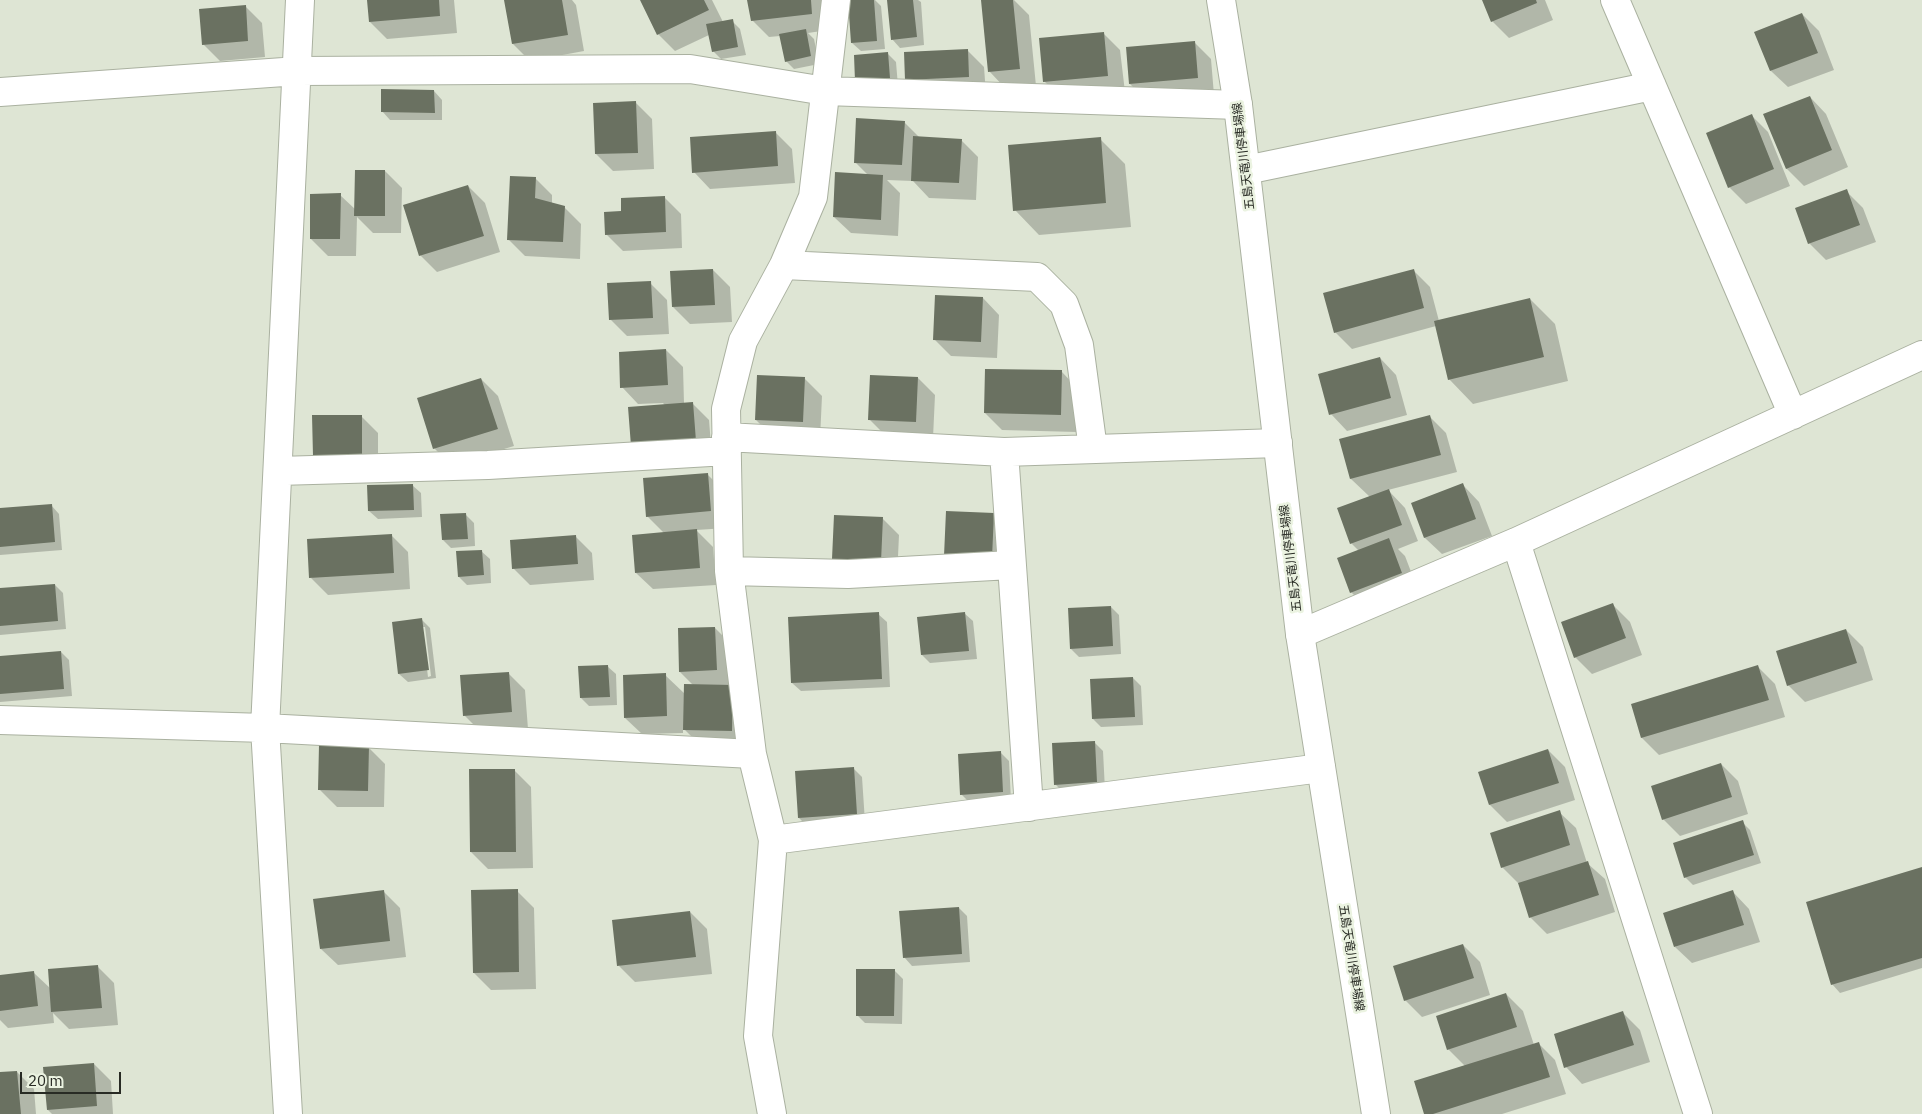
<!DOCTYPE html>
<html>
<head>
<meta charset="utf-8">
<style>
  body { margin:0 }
  #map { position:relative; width:1922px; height:1114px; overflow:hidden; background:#dee5d4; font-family:"IBM Plex Sans",sans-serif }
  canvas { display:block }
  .scale { position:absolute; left:20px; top:1072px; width:101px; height:22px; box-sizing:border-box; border:2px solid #282b24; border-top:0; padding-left:6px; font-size:15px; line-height:18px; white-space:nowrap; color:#282b24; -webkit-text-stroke:4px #ebf3e1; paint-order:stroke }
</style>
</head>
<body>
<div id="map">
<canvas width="1922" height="1114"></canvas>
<div class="scale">20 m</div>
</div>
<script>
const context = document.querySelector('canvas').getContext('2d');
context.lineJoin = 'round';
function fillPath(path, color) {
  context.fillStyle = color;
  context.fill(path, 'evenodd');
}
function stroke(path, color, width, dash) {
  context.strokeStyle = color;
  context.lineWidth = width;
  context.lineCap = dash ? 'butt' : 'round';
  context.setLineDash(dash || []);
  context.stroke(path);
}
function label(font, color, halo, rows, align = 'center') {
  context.font = font + ' "IBM Plex Sans","Noto Sans JP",sans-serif';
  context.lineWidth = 5;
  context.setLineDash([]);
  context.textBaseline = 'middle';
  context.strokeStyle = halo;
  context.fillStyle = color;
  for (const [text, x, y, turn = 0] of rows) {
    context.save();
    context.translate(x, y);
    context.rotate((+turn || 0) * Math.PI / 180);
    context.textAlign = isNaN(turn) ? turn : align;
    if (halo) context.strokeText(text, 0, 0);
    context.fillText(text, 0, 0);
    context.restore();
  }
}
const shadow = new Path2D(`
  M 368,0 L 454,0 L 457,33 L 387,39 L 370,22 Z
  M 505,0 L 572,0 L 576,5 L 584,51 L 530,61 L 513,44 Z
  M 642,0 L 712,0 L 723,22 L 732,21 L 740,29 L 746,55 L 721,59 L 713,51 L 709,35 L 675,51 L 658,34 Z
  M 749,0 L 826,0 L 828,30 L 808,33 L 814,39 L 819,64 L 794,69 L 786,61 L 780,36 L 769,37 L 752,20 Z
  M 849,0 L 875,0 L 881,6 L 885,49 L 861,51 L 852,43 Z
  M 888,0 L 918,0 L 921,2 L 924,45 L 900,48 L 892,39 Z
  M 997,0 L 1014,0 L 1029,15 L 1036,86 L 1006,89 L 990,72 Z
  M 1484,0 L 1545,0 L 1553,20 L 1509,38 L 1492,21 Z
  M 245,6 L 262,23 L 265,57 L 220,61 L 203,44 Z
  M 1802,14 L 1819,31 L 1834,70 L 1788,87 L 1771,71 Z
  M 1103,33 L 1120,50 L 1125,92 L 1061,98 L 1044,81 Z
  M 1194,42 L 1211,59 L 1214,95 L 1147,101 L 1130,84 L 1127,48 Z
  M 967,50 L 984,67 L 986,94 L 923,96 L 906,80 Z
  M 888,54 L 896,62 L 898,86 L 857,80 Z
  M 434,91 L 442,100 L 442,120 L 390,120 L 382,111 Z
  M 1810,97 L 1826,114 L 1848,167 L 1804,186 L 1787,169 L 1765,115 Z
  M 635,102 L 652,119 L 654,169 L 613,171 L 596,154 Z
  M 1751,115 L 1768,132 L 1790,186 L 1746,204 L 1729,187 Z
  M 904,122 L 920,138 L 961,140 L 978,157 L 976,200 L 929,198 L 913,181 L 887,180 L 900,193 L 898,236 L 851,233 L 834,217 L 868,175 L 855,162 Z
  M 775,132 L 792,149 L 795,183 L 710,189 L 694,172 Z
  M 1100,139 L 1125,164 L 1131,227 L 1039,235 L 1015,210 Z
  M 385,171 L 402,188 L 401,233 L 373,233 L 357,217 L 356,256 L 328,256 L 311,239 L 340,195 L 356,210 Z
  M 535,178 L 552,195 L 552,204 L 564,207 L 581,224 L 580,259 L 525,256 L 508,239 Z
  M 468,186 L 485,203 L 500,252 L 437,272 L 420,255 Z
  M 1846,191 L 1863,208 L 1876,242 L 1826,260 L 1809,243 Z
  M 664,197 L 681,214 L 682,248 L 623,251 L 606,234 L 623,212 Z
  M 713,270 L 730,287 L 732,322 L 690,324 L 673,307 Z
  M 1413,270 L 1430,287 L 1439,321 L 1530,299 L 1555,324 L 1568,381 L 1473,404 L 1449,379 L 1436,326 L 1352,349 L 1335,332 Z
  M 650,283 L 667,300 L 669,334 L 627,336 L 610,319 Z
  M 983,298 L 999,315 L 997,358 L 951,356 L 934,339 Z
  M 666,350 L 683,367 L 684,403 L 692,403 L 709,420 L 712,457 L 663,403 L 638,404 L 622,387 Z
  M 1380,358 L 1396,375 L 1407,415 L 1347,431 L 1331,414 Z
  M 1062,372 L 1078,389 L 1077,432 L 1002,430 L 985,413 Z
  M 758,377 L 805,379 L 822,396 L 820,439 L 773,437 L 756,420 Z
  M 918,378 L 935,395 L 933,438 L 886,436 L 869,419 Z
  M 481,379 L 498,396 L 514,446 L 451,465 L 434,448 Z
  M 361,416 L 378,433 L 378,472 L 331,472 L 314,456 Z
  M 1429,416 L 1446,433 L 1457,472 L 1388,490 L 1405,508 L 1418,541 L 1398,549 L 1405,556 L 1418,590 L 1368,609 L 1351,592 L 1359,551 L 1351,543 L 1370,497 L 1351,479 L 1341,440 Z
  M 707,474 L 724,491 L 727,528 L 696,530 L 713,547 L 716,585 L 653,589 L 636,573 L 664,533 L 647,516 Z
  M 412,485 L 421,493 L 422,517 L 378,519 L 369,511 Z
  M 1463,485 L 1479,502 L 1492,536 L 1442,554 L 1425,538 L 1413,504 Z
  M 51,505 L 59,514 L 62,550 L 0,555 L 0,510 Z
  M 465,514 L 474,523 L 475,546 L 451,548 L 443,540 Z
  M 994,515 L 1011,531 L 1008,574 L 945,556 Z
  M 882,518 L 899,535 L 897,578 L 850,576 L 834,559 Z
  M 391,535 L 408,552 L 410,589 L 328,595 L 311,578 Z
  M 575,536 L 592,553 L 594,580 L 530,585 L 513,568 Z
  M 481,551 L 490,559 L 491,583 L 467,585 L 459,577 L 457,553 Z
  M 55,585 L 63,593 L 66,629 L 0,635 L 0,589 Z
  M 1613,605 L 1630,622 L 1642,655 L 1592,674 L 1575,657 Z
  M 1111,607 L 1119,615 L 1121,654 L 1079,657 L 1071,649 Z
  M 964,613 L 973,621 L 977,659 L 930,663 L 922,655 L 919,618 Z
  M 878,614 L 887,622 L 890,687 L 801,691 L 792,683 Z
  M 422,620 L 430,628 L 436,678 L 408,682 L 399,674 ZM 422,627 L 425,627 L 431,676 L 428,677 Z
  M 715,628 L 732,645 L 749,747 L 701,746 L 683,728 L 683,733 L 642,734 L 625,718 L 665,675 L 685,694 L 694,686 L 680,672 Z
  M 1846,630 L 1863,647 L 1873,680 L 1805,702 L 1788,685 Z
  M 61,652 L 69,660 L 72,696 L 0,702 L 0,657 Z
  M 607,666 L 616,674 L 617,705 L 589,706 L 581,698 Z
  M 1758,667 L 1775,684 L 1785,717 L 1659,755 L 1642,738 L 1632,705 Z
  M 508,673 L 525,690 L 528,729 L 481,732 L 464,715 Z
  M 1133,678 L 1141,686 L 1143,725 L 1101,727 L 1093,719 Z
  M 1095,743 L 1103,751 L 1105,790 L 1063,792 L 1055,784 Z
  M 368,747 L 385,764 L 384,807 L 337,807 L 320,790 Z
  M 1548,750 L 1565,767 L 1575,800 L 1507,822 L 1490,805 L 1480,772 Z
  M 1001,753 L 1009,761 L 1011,800 L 969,802 L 961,794 Z
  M 1721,764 L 1738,781 L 1748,814 L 1680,836 L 1663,819 Z
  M 854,769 L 862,777 L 865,822 L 807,826 L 799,818 Z
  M 514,770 L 531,787 L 533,868 L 488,869 L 471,852 Z
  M 1559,812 L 1576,828 L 1587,863 L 1605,879 L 1615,912 L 1547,934 L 1530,917 L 1519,884 L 1502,867 Z
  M 1742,822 L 1750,830 L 1761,863 L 1693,885 L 1685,877 Z
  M 1922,869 L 1922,968 L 1840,993 L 1832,984 Z
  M 383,891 L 400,908 L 406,957 L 338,965 L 321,949 Z
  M 517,891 L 534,908 L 536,989 L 491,990 L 474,973 Z
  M 1733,892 L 1749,909 L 1760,942 L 1692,963 L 1675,947 Z
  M 959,908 L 967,916 L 970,962 L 912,966 L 904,957 Z
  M 690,912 L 707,929 L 712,974 L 635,982 L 619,966 Z
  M 1463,945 L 1480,962 L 1490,995 L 1422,1017 L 1405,1000 Z
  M 97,966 L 114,983 L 118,1025 L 69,1029 L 53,1013 L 54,1023 L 8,1028 L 0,1020 L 0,976 L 34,973 L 51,989 Z
  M 894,970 L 903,979 L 902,1024 L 865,1023 L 857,1015 Z
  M 1506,994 L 1523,1011 L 1534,1045 L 1538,1043 L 1555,1060 L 1566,1094 L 1502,1114 L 1426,1114 L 1465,1066 L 1448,1049 Z
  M 1623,1013 L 1640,1030 L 1650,1062 L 1582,1084 L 1566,1067 Z
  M 94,1064 L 111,1081 L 113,1114 L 52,1114 L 48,1110 Z
  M 17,1072 L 34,1089 L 36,1114 L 0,1114 L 0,1073 Z`);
const building = new Path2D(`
  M 367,0 L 439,0 L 440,16 L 369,22 Z
  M 504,0 L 562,0 L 568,35 L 512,44 Z
  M 640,0 L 704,0 L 709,10 L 657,35 Z
  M 747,0 L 811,0 L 812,14 L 751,21 Z
  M 848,0 L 874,0 L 877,41 L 851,43 Z
  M 887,0 L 913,0 L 917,37 L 891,40 Z
  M 981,0 L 1013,0 L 1020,69 L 988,72 Z
  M 1482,0 L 1536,0 L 1537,3 L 1491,22 Z
  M 246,5 L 248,41 L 202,45 L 199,9 Z
  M 1802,13 L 1818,53 L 1770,71 L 1754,32 Z
  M 733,19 L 738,47 L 712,52 L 706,24 Z
  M 806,29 L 811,56 L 785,62 L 779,34 Z
  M 1104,32 L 1108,76 L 1043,82 L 1039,38 Z
  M 1195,41 L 1198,78 L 1129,84 L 1126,47 Z
  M 968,49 L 969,77 L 905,80 L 904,52 Z
  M 888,52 L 890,78 L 855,81 L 854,55 Z
  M 381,89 L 434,90 L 435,113 L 381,112 Z
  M 1810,96 L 1832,150 L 1786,169 L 1763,114 Z
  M 636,101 L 638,153 L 595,154 L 593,103 Z
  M 1752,114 L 1774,169 L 1728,188 L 1706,133 Z
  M 856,118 L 905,121 L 902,165 L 854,163 Z
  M 776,131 L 778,166 L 692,173 L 690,137 Z
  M 913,136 L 962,139 L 959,183 L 911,181 Z
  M 1101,137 L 1106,203 L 1013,211 L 1008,145 Z
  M 355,170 L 385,170 L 385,216 L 354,216 Z
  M 835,172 L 883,175 L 881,220 L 833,217 Z
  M 510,176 L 536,177 L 535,198 L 565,206 L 563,242 L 507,240 Z
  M 468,185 L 484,236 L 419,256 L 403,205 Z
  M 1847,189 L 1860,225 L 1808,244 L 1795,208 Z
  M 341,193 L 340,239 L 310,239 L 310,194 Z
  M 665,196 L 666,232 L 605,235 L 604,212 L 621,211 L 621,198 Z
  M 713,269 L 715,305 L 672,307 L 670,271 Z
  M 1414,269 L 1424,308 L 1334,333 L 1323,293 Z
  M 651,281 L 653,318 L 609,320 L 607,283 Z
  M 935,295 L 983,297 L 981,342 L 933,340 Z
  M 1530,298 L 1544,357 L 1448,380 L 1434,321 Z
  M 666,349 L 668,385 L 620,388 L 619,352 Z
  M 1380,357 L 1391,398 L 1329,415 L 1318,374 Z
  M 985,369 L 1062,370 L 1061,415 L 984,413 Z
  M 757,375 L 805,377 L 803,422 L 755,420 Z
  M 870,375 L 918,377 L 916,422 L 868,420 Z
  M 481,378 L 498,429 L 433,449 L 417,398 Z
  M 693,402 L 696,441 L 631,446 L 628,407 Z
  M 312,415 L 362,415 L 362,455 L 313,456 Z
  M 1430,415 L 1441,455 L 1350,479 L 1339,439 Z
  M 708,473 L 711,511 L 646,517 L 643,478 Z
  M 1463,483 L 1476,519 L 1424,538 L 1411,503 Z
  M 413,484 L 414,510 L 368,511 L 367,485 Z
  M 1389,489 L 1402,525 L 1350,544 L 1337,508 Z
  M 52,504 L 55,542 L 0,547 L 0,508 Z
  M 946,511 L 994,513 L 992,558 L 944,556 Z
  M 466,513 L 468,539 L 442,540 L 440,514 Z
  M 834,515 L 883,517 L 881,562 L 832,559 Z
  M 697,529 L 700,568 L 635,573 L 632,535 Z
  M 392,534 L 394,573 L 309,578 L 307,539 Z
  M 576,535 L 578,564 L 512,569 L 510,540 Z
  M 1389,538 L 1402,573 L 1350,593 L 1337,558 Z
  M 482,550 L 484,575 L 458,577 L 456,551 Z
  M 55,584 L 58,621 L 0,626 L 0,588 Z
  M 1613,603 L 1626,638 L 1574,658 L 1561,622 Z
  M 1111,606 L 1113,646 L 1070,649 L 1068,608 Z
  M 879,612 L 882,679 L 791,683 L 788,617 Z
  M 965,612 L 969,651 L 921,655 L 917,617 Z
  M 422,618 L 429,670 L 398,674 L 392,622 Z
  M 715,627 L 717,670 L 679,672 L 678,628 Z
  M 1846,629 L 1857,663 L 1787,686 L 1776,651 Z
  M 61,651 L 64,689 L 0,694 L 0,656 Z
  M 608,665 L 610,697 L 580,698 L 578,666 Z
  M 1758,665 L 1769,700 L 1641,738 L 1631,704 Z
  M 509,672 L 512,712 L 463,716 L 460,675 Z
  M 666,673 L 667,716 L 624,718 L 623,675 Z
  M 1133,677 L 1135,717 L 1092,719 L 1090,679 Z
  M 684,684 L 733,685 L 732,731 L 683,730 Z
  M 1095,741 L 1097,782 L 1054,785 L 1052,743 Z
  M 319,745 L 369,746 L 368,791 L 318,790 Z
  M 1548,749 L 1559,783 L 1489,805 L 1478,772 Z
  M 1001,751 L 1003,792 L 960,795 L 958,754 Z
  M 1721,763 L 1732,797 L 1662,820 L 1651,786 Z
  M 854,767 L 857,814 L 798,818 L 795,771 Z
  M 469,769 L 515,769 L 516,852 L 470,852 Z
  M 1560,810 L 1570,845 L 1501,868 L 1490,833 Z
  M 1743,820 L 1754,855 L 1684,878 L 1673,843 Z
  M 1588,861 L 1599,895 L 1529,918 L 1518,883 Z
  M 1922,867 L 1922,958 L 1831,985 L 1806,902 Z
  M 518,889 L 519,972 L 473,973 L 471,890 Z
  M 384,890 L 390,941 L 320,949 L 313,899 Z
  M 1733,890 L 1744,925 L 1674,947 L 1663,913 Z
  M 959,907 L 962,954 L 903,958 L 899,911 Z
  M 690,911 L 696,957 L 617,966 L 612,920 Z
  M 1463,944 L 1474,978 L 1404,1001 L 1393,966 Z
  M 98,965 L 102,1008 L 51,1012 L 48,969 Z
  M 856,969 L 895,969 L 894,1016 L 856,1016 Z
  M 34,971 L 38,1006 L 0,1011 L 0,975 Z
  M 1506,993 L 1517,1027 L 1447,1050 L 1436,1016 Z
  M 1623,1011 L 1634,1045 L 1564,1068 L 1554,1034 Z
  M 1539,1042 L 1550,1077 L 1433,1114 L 1424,1114 L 1414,1081 Z
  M 94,1063 L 97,1106 L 47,1110 L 43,1067 Z
  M 17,1071 L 21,1114 L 0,1114 L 0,1072 Z`);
const street = new Path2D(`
  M 1615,0 L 1793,415
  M 0,92 L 298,71 L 690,69 L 825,91 L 1238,105
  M 1246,170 L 1652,86
  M 784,265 L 1037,277 L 1064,304 L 1079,345 L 1093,449
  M 726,437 L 1004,452 L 1278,443
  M 1004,452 L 1029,807
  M 278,471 L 488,465 L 727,451
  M 1516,542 L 1698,1114
  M 729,571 L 848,574 L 1011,565
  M 1300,634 L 1516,542 L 1922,355
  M 0,720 L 265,728 L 752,754
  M 773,840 L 1321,768
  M 288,1114 L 265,728 L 300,0
  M 772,1114 L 758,1036 L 773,840 L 752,754 L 729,571 L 726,409 L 743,341 L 784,265 L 813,197 L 836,0`);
const secondary = new Path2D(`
  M 1221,0 L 1238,105 L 1300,634 L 1376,1114`);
const streetNames = [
  ["五島天竜川停車場線",1244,156,-97],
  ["五島天竜川停車場線",1291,558,-97],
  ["五島天竜川停車場線",1351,958,81]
];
fillPath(shadow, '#0003');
fillPath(building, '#6a7161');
stroke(street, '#aab1a0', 30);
stroke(secondary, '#aab1a0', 30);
stroke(street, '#fff', 28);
stroke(secondary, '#fff', 28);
label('12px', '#282b24', '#ebf3e1', streetNames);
</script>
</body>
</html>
